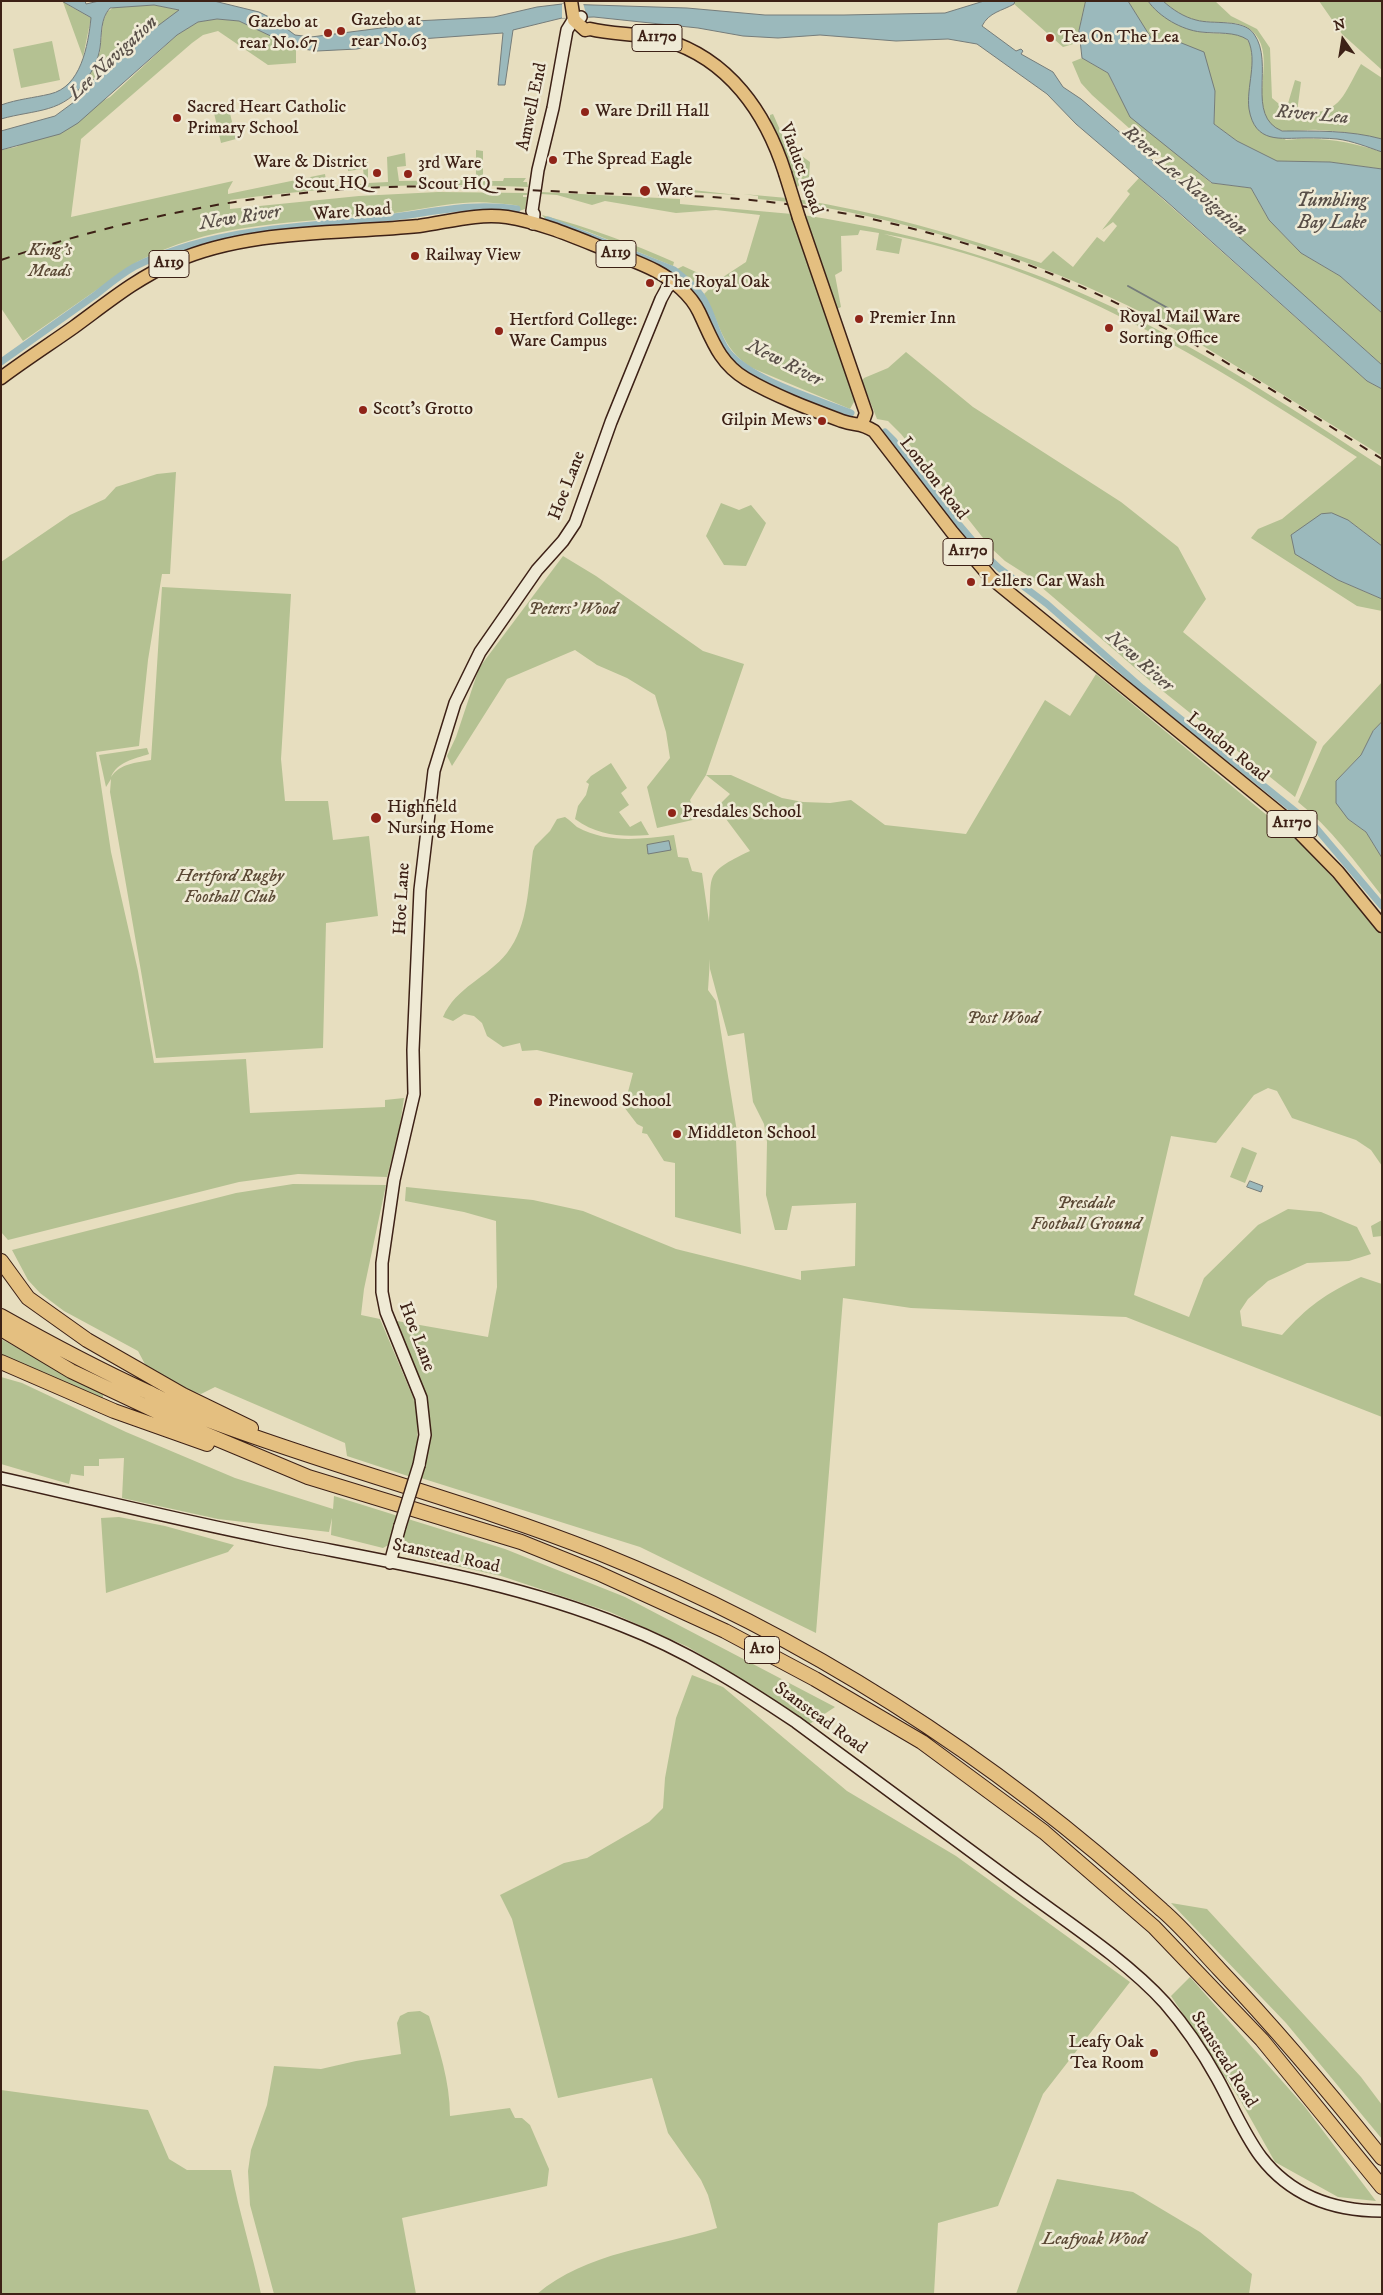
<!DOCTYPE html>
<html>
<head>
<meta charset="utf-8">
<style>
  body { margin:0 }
  #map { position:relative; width:1383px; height:2295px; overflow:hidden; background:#e7debf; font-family:"IM FELL DW Pica",serif }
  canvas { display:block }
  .frame { position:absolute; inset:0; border:2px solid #3d2116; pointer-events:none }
  .north { position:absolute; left:1318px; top:15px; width:50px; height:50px; -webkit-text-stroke:4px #efead5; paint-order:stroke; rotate:347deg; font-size:14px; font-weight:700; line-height:20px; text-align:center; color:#3d2116 }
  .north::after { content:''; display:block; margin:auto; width:18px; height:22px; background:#3d2116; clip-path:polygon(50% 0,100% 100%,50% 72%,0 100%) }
</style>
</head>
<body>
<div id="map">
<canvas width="1383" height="2295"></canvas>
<div class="frame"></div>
<div class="north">N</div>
</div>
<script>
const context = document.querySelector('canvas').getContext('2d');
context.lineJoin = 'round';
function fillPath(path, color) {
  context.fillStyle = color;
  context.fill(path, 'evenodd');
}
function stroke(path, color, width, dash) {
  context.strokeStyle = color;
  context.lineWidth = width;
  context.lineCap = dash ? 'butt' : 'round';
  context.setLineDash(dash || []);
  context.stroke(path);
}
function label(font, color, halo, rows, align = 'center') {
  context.font = font + ' "IM FELL DW Pica",serif';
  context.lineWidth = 5;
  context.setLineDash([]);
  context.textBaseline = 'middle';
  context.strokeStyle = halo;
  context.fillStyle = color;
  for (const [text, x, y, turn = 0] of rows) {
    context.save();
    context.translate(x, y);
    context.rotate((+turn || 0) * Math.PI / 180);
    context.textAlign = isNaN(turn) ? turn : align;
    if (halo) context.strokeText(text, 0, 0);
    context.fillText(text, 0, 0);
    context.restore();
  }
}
const green = new Path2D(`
  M 1015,1 L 1086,1 L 1079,31 L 1080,42 L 1063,47 L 1014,4 Z
  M 1128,1 L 1148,1 C 1156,13 1186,28 1200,32 C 1214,36 1245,28 1250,45 C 1255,61 1250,90 1249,107 L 1251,115 L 1286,140 C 1320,136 1349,141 1382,152 L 1382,169 L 1330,162 L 1277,161 L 1237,141 L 1214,124 L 1215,91 L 1153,42 Z
  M 1163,1 L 1215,1 L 1231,16 L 1257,29 L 1270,48 L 1272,98 L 1286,110 L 1295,80 L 1301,82 L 1297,112 C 1341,116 1342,97 1361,64 L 1382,78 L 1382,139 C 1362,134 1339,131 1318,130 C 1306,129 1292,133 1280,130 C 1274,128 1269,124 1266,118 C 1253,92 1277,52 1251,30 C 1237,18 1212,25 1196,20 C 1183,17 1173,10 1163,1 Z
  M 1319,1 L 1382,1 L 1382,70 L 1342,34 Z
  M 63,2 L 91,18 L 83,57 Z
  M 154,5 L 180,10 L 108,63 L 93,81 L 89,75 L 100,52 L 103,22 L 107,12 L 114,7 Z
  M 217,19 L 239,21 L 296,48 L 296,63 L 268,65 L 218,31 L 203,35 L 192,43 L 81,139 L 71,217 L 233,181 L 228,190 L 228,194 L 325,174 L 327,186 L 365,184 L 363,169 L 348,171 L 348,167 L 368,162 L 368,183 L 388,182 L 387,157 L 405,153 L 406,166 L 397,167 L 399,181 L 476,180 L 476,150 L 483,151 L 483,181 L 503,181 L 504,178 L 526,178 L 523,182 L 527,182 L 528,187 C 428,182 329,186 230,200 L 230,209 L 359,196 L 438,192 L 527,193 L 527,195 L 523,195 L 523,197 L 527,197 L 525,209 L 516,212 L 518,206 L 514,205 C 497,203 480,201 463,203 C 434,205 406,213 377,215 L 377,212 L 364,212 L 361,216 C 281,224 210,224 137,262 L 23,341 L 1,308 L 1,150 L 16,147 L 110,97 L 177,35 L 198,22 Z
  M 52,41 L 60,80 L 21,88 L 13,49 Z
  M 1082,58 L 1108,73 L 1115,88 L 1172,150 L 1211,183 L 1251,188 L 1269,220 L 1301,253 L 1340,276 L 1382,313 L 1382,365 L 1162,170 L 1167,162 L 1092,95 L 1081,83 L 1072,62 Z
  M 229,109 L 236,139 L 221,143 L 214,113 Z
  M 773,114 L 784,139 L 791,148 L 810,162 L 809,178 L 796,188 L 793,185 L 770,120 L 770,115 Z
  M 1139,178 L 1367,381 L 1382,389 L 1382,456 C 1336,427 1290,399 1244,371 C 1213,352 1182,332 1149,316 C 1039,260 920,223 799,203 L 797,199 C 880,212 961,236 1041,263 L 1053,251 L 1073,267 L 1097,237 L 1104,242 L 1117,226 L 1113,222 L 1102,230 L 1130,194 L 1127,191 Z
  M 670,184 L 675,185 L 675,188 L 737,195 L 670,191 Z
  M 541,192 L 680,199 L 680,204 L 792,214 L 855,400 L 850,409 L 752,368 C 720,348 721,323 704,294 L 717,281 L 746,262 L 760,215 L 716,210 L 676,213 L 605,201 L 592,205 L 557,195 L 541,194 Z
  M 743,194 L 787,198 L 789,202 L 758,199 L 758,196 Z
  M 542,215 C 588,227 631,243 674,262 L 673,266 L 589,232 L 549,218 L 548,222 Z
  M 803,215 C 927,234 1049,271 1160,331 C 1236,371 1309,420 1382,467 L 1382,546 L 1348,520 L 1338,580 L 1382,599 L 1382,611 L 1357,606 L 1251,538 L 1258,529 L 1282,519 L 1357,457 C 1210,363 1058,265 884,234 L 902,239 L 899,254 L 876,250 L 879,233 L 860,230 L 858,235 L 841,236 L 842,271 L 835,275 L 841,307 L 835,310 Z
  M 683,266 L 709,278 L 701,289 L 677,269 Z
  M 906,352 L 973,407 L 1121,502 L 1178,547 L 1206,599 L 1183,632 L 1317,742 L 1295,797 L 1149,680 L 1053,597 L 1027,575 L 1005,561 L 991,548 L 901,434 L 888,421 L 877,419 L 862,381 L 864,378 L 888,368 Z
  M 176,472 L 170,574 L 162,574 L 148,660 L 139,746 L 96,752 L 111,852 L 138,971 L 154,1063 L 246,1059 L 250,1113 L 385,1107 L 385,1100 L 404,1098 L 399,1132 L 387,1177 L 298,1174 L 239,1182 L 8,1240 L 1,1232 L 1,562 L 70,515 L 105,499 L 116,487 L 157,474 Z
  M 721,503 L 739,510 L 751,505 L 766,523 L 746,566 L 724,565 L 706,536 Z
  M 563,556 L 596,576 L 703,651 L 744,664 L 706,775 L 731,775 L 782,798 L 803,802 L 830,803 L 851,800 L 885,825 L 966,834 L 1045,700 L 1070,716 L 1096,674 L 1309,850 L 1382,935 L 1382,1166 L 1371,1150 L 1356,1140 L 1292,1118 L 1277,1091 L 1268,1088 L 1254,1095 L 1216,1143 L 1171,1136 L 1134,1295 L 1189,1317 L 1204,1278 L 1258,1225 L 1288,1209 L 1321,1212 L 1357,1227 L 1371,1254 L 1349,1261 L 1307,1263 L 1268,1281 L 1248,1299 L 1240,1311 L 1242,1326 L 1282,1335 C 1307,1307 1326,1293 1361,1277 L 1382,1284 L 1382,1417 L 1126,1317 L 911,1308 L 843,1298 L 816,1633 L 640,1547 L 421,1478 C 433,1433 433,1407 413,1365 C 407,1352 396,1336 397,1321 L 488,1337 L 497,1287 L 496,1221 L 464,1212 L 405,1201 L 406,1187 L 533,1200 L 583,1211 L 676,1249 L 801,1280 L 801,1271 L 855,1266 L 856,1203 L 792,1206 L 787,1230 L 775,1230 L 766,1195 L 767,1142 L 764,1124 L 753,1102 L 744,1033 L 728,1036 L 710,969 L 710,959 L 708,990 L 716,1001 L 738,1138 L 736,1141 L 741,1234 L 675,1217 L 675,1163 L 664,1161 L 647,1134 L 642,1133 L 643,1127 L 637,1124 L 624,1107 L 633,1073 L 537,1050 L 522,1051 L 520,1043 L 503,1047 L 487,1036 L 482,1023 L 474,1016 L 464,1014 L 453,1021 L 443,1017 C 456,987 487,978 507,953 C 529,925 528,885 533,851 L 535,846 L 550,831 L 557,819 L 565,817 C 570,820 573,824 577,827 C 609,844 640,839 674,835 L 678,857 L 688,858 L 692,871 L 702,873 L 709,922 C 713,875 701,874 750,851 L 717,807 L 730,794 L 706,775 L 690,800 L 697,819 L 657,828 L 647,787 L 670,758 L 666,732 L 655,695 L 627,678 L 597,665 L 575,650 L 507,679 L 452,766 L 447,756 L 456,737 L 479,668 Z
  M 162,587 L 291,594 L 281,759 L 285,801 L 328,801 L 333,840 L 369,836 L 378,916 L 326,923 L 323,1048 L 156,1058 L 110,792 L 111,779 L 106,787 L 99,755 L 147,748 L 149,754 C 134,759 117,762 111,777 C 121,763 135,763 151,760 Z
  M 1382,682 L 1382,722 L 1373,731 L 1361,755 L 1336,781 L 1348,819 L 1366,832 L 1382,858 L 1382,896 C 1356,863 1331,828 1298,802 L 1323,746 Z
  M 611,763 L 627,788 L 621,793 L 629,805 L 619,812 L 630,827 L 641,821 L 649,835 C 622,837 598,836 575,819 L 578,806 L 586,795 L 589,784 L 586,782 L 591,776 Z
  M 1242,1147 L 1257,1153 L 1245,1183 L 1230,1177 Z
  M 293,1184 L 386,1185 L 364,1289 L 361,1315 L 380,1319 L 418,1409 L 417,1452 L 411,1477 L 347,1456 L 345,1443 L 215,1387 L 201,1394 L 191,1391 L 146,1366 L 138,1351 L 64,1311 L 40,1293 L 28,1280 L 12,1250 L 236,1193 Z
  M 1382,1220 L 1382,1236 L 1373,1237 L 1371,1226 Z
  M 1,1339 L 97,1391 L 103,1395 L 103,1398 L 101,1399 L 1,1357 Z
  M 1,1377 L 22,1383 L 126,1432 L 235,1478 L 333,1509 L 334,1496 L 398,1516 L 390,1544 L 383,1548 L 331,1535 L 332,1518 L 329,1532 L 218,1519 L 122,1498 L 124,1458 L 99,1459 L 99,1466 L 84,1466 L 84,1476 L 71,1474 L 69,1484 L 1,1464 Z
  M 119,1517 L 165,1526 L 234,1545 L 228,1552 L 106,1593 L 101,1518 Z
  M 408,1519 L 505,1549 L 625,1597 L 835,1707 L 808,1725 L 739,1678 L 688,1647 L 610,1612 L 501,1576 L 403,1554 L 400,1544 Z
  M 692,1675 L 723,1687 L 847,1791 L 956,1856 L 1130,1982 L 1043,2094 L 998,2206 L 938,2223 L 934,2294 L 537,2294 C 586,2252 657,2247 717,2228 L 708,2195 L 701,2180 L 668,2133 L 652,2078 L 558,2098 L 512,1919 L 500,1895 L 564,1863 L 587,1858 L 649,1822 L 663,1808 L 665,1778 L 676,1718 Z
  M 1171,1903 L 1207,1909 L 1361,2077 L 1382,2105 L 1382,2139 L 1286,2023 Z
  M 1190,1977 L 1305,2107 L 1376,2201 L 1338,2197 L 1275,2162 L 1239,2098 L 1171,1996 Z
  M 420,2011 L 429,2016 C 439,2049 450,2081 450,2116 L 510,2108 L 515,2118 L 522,2118 L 530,2125 L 549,2169 L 547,2186 L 402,2218 L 416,2294 L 274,2294 L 250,2205 L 248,2171 L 251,2150 L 267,2105 L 274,2066 L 321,2069 L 356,2061 L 401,2054 L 397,2023 L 400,2016 L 408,2012 Z
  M 1,2090 L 148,2110 L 169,2159 L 187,2170 L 231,2170 C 239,2212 252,2252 261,2294 L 1,2294 Z
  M 1057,2179 L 1133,2192 L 1200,2232 L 1252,2274 L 1249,2294 L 1016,2294 Z`);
const water = new Path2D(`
  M 62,1 L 85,1 L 86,4 L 99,1 L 214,1 L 259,12 L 275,20 L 295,35 L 311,37 L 397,26 L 415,21 L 494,17 L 537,7 L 562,4 L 687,8 L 765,15 L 844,15 L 945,13 L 984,1 L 1015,1 L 1014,4 C 1002,11 989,12 982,26 L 1016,51 L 1021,49 L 1023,51 L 1021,54 L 1053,72 L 1063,87 L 1081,99 L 1181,185 L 1382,365 L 1382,389 L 1367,381 L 1165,200 L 1076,124 L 1047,94 L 977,44 L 948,39 L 896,41 L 820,35 L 778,38 L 743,36 L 698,28 L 594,17 L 562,18 L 513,30 L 505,85 L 498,85 L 503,33 L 393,41 L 357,49 L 317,51 L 296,48 L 239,21 L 217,19 L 198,22 L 177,35 L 78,123 L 60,134 L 1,150 L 1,131 L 55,116 L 74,102 L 108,63 L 179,10 L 154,5 L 110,8 C 100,19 102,34 100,48 C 98,60 93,70 86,80 C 64,114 36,109 1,119 L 1,105 C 18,99 33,98 50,94 C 81,87 88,46 91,18 Z
  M 1086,1 L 1128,1 L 1153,41 L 1169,38 L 1204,52 L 1215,91 L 1214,124 L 1237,141 L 1277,161 L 1330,162 L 1382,169 L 1382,313 L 1340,276 L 1301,253 L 1269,220 L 1251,188 L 1212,183 L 1130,117 L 1108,73 L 1082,58 L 1079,31 Z
  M 1148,1 L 1163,1 C 1173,10 1184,17 1196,20 C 1213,25 1243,18 1254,34 C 1275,63 1245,116 1282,131 C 1316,131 1349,130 1382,139 L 1382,152 C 1367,147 1353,141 1337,139 C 1327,138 1316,138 1306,138 C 1280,138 1255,144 1249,109 C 1246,87 1258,61 1248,40 C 1235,31 1217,34 1201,32 C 1182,30 1159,17 1148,1 Z
  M 1332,513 L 1348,520 L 1382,546 L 1382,599 L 1338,580 L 1295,554 L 1291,535 L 1321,514 Z
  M 1382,722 L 1382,858 L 1366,832 L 1348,819 L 1336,803 L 1336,781 L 1361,755 L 1373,731 Z
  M 669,841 L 671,850 L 648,854 L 647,845 Z
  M 1250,1181 L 1263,1186 L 1261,1192 L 1247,1187 Z`);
const pier = new Path2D(`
  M 583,3 L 587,17 L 562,18 L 562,4 Z`);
const stream = new Path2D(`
  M 1128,286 L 1184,317 L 1198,322`);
const canal = new Path2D(`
  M 548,220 L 674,270 C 687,280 700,290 707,306 C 715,322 717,338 728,352 C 750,380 816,399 851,413
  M 1,362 C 32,340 63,318 94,296 C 107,286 120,275 134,267 C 213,227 300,228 385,218 C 432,213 469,202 517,209
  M 885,432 L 894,441 L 944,507 L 984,554 L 999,568 L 1047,604 L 1142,688 L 1316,828 L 1382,906`);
const secondary = new Path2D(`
  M 533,224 L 534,214 L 532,211 L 538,170 L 553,108 L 567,30 L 572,22 L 581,17
  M 419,1465 L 425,1435 L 421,1398 L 386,1312 L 382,1292 L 382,1263 L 394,1180 L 414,1094 L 413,1050 L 420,890 L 434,771 L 455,703 L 480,652 L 537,570 L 563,541 L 575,523 L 611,422 L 661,299 L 667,288 L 673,282
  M 1,1478 C 90,1498 179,1520 268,1538 C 387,1562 510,1580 623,1626 C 685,1650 741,1685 796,1722 C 871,1777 946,1832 1021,1888 C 1067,1922 1127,1961 1165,2003 C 1185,2026 1202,2051 1217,2078 C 1231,2103 1243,2133 1261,2157 C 1291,2196 1334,2211 1382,2211
  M 390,1563 L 400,1526`);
const primary = new Path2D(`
  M 571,1 L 574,20 L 585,30 L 590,29 C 614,35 641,33 665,40 C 729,59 766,113 785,173
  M 799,218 L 866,413 L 862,424
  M 1,378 C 25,360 50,344 74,327 C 107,303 137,278 174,262 C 248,229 339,234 419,226 C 448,222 477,213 507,217 C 539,222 572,236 602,248 C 620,256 639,262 656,271 C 673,280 691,295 699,312 C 712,339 719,363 746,379 C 775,396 810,409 842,421 C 856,426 860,422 874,431 L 952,532 L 991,578 L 1284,817 L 1338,872 L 1382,926`);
const highway = new Path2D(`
  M 1,1261 L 28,1298 L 87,1340 L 183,1395 L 251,1428
  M 1,1316 C 49,1343 98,1369 148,1392 C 168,1402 187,1413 208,1420 C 337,1469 471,1502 599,1553 C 808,1637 997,1760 1162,1910 C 1183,1928 1201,1950 1220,1970 C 1277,2030 1330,2093 1382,2158
  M 1,1329 L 71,1371 L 198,1431 L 308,1477 L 521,1542 L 598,1573 L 725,1631 L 815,1679 L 922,1742 L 1044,1832 L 1154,1927 L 1262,2040 L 1382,2187
  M 1,1362 L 114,1411 L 207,1444`);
const rail = new Path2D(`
  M 1,260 C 126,218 255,192 386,187 C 454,185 522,190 590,193 C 653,195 716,195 778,203 C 867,214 956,237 1039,269 C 1161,317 1271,389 1382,459`);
const secondaryBridge = new Path2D(`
  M 400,1526 L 419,1465`);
const primaryBridge = new Path2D(`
  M 785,173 L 799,218`);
const markers = [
  [341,31,5,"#8f2418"],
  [328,33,5,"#8f2418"],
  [1050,38,5,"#8f2418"],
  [585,112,5,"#8f2418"],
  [177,118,5,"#8f2418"],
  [553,160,5,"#8f2418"],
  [377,173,5,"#8f2418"],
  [408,174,5,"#8f2418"],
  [645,191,6,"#8f2418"],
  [415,256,5,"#8f2418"],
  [650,283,5,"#8f2418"],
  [859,319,5,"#8f2418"],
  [1109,328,5,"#8f2418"],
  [499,331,5,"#8f2418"],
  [363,410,5,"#8f2418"],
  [822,421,5,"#8f2418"],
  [971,582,5,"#8f2418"],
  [672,813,5,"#8f2418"],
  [376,818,6,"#8f2418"],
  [538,1102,5,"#8f2418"],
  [677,1134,5,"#8f2418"],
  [1154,2053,5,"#8f2418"]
];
const shields = [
  [657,38,50],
  [616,254,40],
  [169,264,40],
  [968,552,50],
  [1292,824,50],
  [762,1650,35]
];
const shieldNames = [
  ["A1170",657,38],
  ["A119",616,254],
  ["A119",169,264],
  ["A1170",968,552],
  ["A1170",1292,824],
  ["A10",762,1650]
];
const poiNames = [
  ["Gazebo at",351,21],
  ["rear No.63",351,42],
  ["Gazebo at",318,23,"right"],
  ["rear No.67",318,44,"right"],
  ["Tea On The Lea",1060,38],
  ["Sacred Heart Catholic",187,108],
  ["Primary School",187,129],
  ["Ware Drill Hall",595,112],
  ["The Spread Eagle",563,160],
  ["Ware & District",367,163,"right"],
  ["Scout HQ",367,184,"right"],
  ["3rd Ware",418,164],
  ["Scout HQ",418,185],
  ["Ware",656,191],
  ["Railway View",425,256],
  ["The Royal Oak",660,283],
  ["Royal Mail Ware",1119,318],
  ["Sorting Office",1119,339],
  ["Premier Inn",869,319],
  ["Hertford College:",509,321],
  ["Ware Campus",509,342],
  ["Scott's Grotto",373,410],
  ["Gilpin Mews",812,421,"right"],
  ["Lellers Car Wash",981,582],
  ["Highfield",387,808],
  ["Nursing Home",387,829],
  ["Presdales School",682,813],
  ["Pinewood School",548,1102],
  ["Middleton School",687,1134],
  ["Leafy Oak",1144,2043,"right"],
  ["Tea Room",1144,2064,"right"]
];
const streetNames = [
  ["Amwell End",533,107,-78],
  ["Viaduct Road",800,169,70],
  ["Ware Road",352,213,-4],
  ["London Road",933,479,52],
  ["Hoe Lane",568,486,-69],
  ["London Road",1227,748,39],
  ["Hoe Lane",403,899,-87],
  ["Hoe Lane",416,1337,69],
  ["Stanstead Road",446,1557,12],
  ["Stanstead Road",820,1719,36],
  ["Stanstead Road",1223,2060,58]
];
const parkNames = [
  ["King's",50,251],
  ["Meads",50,272],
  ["Peters' Wood",573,610],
  ["Hertford Rugby",230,877],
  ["Football Club",230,898],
  ["Post Wood",1003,1019],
  ["Presdale",1086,1204],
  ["Football Ground",1086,1225],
  ["Leafyoak Wood",1094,2240]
];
const waterNames = [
  ["Lee Navigation",114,59,-43],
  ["River Lea",1312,116,5],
  ["River Lee Navigation",1184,182,41],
  ["Tumbling",1332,202],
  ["Bay Lake",1332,224],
  ["New River",240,219,-9],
  ["New River",784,364,27],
  ["New River",1139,662,41]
];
fillPath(green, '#b4c192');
fillPath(water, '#9bb9bc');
stroke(water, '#757c7a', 1);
fillPath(pier, '#e7debf');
stroke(stream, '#757c7a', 2);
stroke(canal, '#9bb9bc', 7);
stroke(secondary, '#3d2116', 14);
stroke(primary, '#3d2116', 15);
stroke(highway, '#3d2116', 16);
stroke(secondary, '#efead5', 11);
stroke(primary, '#e4bf80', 12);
stroke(highway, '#e4bf80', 14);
stroke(rail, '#3d2116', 2, [9, 9]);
stroke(secondaryBridge, '#3d2116', 14, []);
stroke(primaryBridge, '#3d2116', 15, []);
stroke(secondaryBridge, '#efead5', 11);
stroke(primaryBridge, '#e4bf80', 12);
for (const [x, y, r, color] of markers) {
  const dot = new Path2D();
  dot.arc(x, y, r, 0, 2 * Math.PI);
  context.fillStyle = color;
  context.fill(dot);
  stroke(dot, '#efead5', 2);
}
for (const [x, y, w] of shields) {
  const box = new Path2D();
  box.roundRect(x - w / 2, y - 13.5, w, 27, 4);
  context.fillStyle = '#efead5';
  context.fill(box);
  stroke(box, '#3d2116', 1);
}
label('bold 16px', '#3d2116', null, shieldNames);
label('18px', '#3d2116', '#efead5', poiNames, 'left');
label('18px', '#3d2116', '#efead5', streetNames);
label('italic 18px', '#5b4935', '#efead5', parkNames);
label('italic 19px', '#594f48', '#efead5', waterNames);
</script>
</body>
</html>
